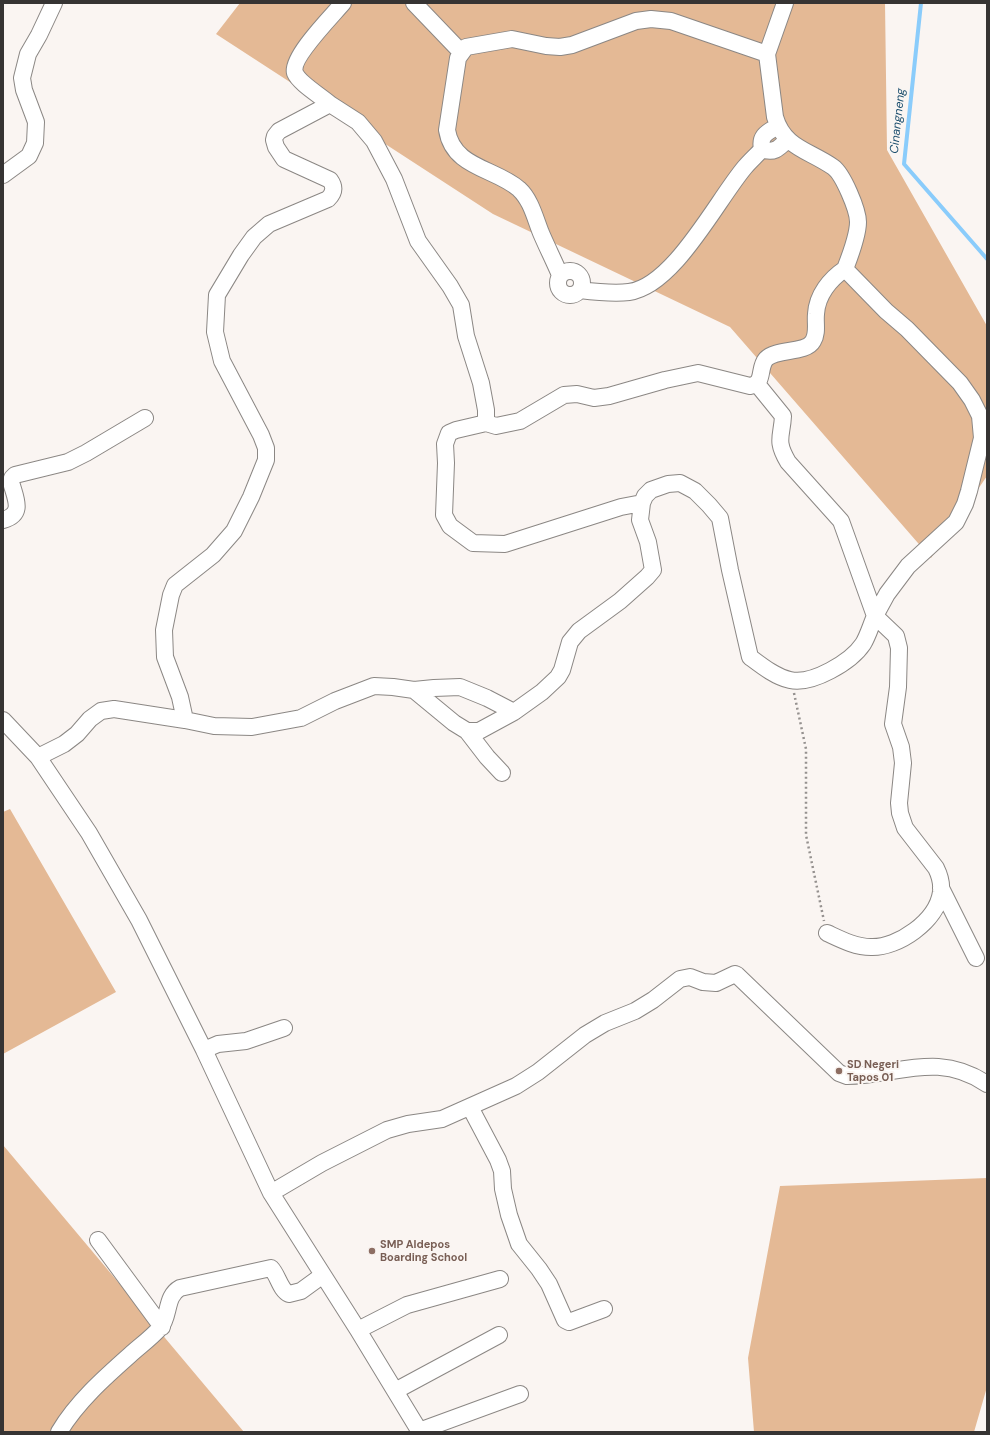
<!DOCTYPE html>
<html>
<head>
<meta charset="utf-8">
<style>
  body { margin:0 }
  #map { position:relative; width:990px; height:1435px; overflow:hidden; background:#faf5f2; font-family:"DM Sans",sans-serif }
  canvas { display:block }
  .frame { position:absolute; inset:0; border:4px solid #363433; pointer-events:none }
</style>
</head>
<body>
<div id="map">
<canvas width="990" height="1435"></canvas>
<div class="frame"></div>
</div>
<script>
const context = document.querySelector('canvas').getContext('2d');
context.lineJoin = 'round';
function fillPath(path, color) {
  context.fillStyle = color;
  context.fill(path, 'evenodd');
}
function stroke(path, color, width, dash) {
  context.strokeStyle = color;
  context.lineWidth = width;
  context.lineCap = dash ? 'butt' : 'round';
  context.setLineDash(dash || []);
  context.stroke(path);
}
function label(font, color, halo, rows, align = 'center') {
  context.font = font + ' "DM Sans",sans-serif';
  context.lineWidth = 4;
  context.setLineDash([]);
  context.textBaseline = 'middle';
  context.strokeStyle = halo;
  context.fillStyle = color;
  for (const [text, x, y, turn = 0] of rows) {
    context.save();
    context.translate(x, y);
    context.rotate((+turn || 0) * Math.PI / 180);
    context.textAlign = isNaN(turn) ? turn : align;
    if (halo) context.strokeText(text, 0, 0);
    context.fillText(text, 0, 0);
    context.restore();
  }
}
const green = new Path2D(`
  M 240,3 L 885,3 L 887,150 L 987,326 L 987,476 L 931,558 L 730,327 L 493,214 L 216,34 Z
  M 10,809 L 116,992 L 3,1054 L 3,812 Z
  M 3,1145 L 244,1432 L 3,1432 Z
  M 987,1178 L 987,1387 L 974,1432 L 754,1432 L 748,1358 L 780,1186 Z`);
const stream = new Path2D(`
  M 921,3 L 904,164 L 987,259`);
const path = new Path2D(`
  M 794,693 L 806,749 L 806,835 L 824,921`);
const minor = new Path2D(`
  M 414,3 L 461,52
  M 785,3 L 767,54 L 775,117 C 784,148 809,150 833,167 C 843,174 858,210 858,222 C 858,236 850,256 845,269 L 886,311 L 907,329 L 960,383 L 972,400 L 980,416 L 982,438 L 969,491 L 965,504 L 956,522 L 908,566 L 887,594 L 875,616 L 896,636 L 899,648 L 898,687 L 893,724 L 901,747 L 903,763 L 899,803 L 900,813 L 905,828 L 936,868 C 940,876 942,883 941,892 C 937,921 898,948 871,947 C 855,947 840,939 827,933
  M 330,104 L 358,122 L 374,141 L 394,179 L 418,241 L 450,286 L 461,305 L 466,336 L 481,383 L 486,410 L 486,423 L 456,430 L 449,433 L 445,444 L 446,463 L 444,515 L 450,526 L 473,543 L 505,544 L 621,507 L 642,503
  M 762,149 C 759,135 768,132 778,126
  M 3,175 L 29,156 L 35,143 L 36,122 L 24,90 L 22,78 L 28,54 L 39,35 L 54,3
  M558 283a12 12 0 1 1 24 0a12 12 0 1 1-24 0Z
  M 560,275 C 554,261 547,247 541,233 C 535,218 531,200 519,189 C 495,168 453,168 447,130 L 458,58 L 466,47 L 512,39 L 546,46 L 560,47 L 572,45 L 636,21 L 651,19 L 671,21 L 767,54
  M 580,290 C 596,292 613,294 629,292 C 674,286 717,200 745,167 C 751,160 757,155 762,149 C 774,154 779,148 787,140
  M 486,423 L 496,426 L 520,421 L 564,395 L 577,394 L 594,398 L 609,396 L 665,380 L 698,373 L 750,386 C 765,384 758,368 766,359 C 776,348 806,354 813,341 C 818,333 815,323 816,314 C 817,295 830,279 845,269
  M 3,520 C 25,514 15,498 11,482 L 12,478 L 15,475 L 68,462 L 86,453 L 145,418
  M 414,690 L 434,688 L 460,687 L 487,698 L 514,712
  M 3,720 L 38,757 L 89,833 L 139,920 L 204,1050 L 271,1193 L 358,1330 L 420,1432
  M 185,720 L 180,697 L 165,657 L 164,630 L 171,595 L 175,585 L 213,555 L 234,531 L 251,497 L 266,460 L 266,448 L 261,435 L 222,361 L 215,332 L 217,295 L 241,255 L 254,237 L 269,224 L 328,199 C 334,193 335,187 330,180 L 284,159 L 276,147 L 274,140 L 275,136 L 279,131 L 330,104 C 321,96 299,83 295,73 C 290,58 333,15 343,3
  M 467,731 L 487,757 L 502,773
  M 38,757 L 64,744 L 77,734 L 90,719 L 101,711 L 114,709 L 185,720 L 214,726 L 252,727 L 301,718 L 335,701 L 374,686 L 393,687 L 414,690 L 454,723 L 467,731 L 479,731 L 514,712 L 542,692 L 558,677 L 562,670 L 570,642 L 579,631 L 620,601 L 647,577 L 653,570 L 648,542 L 640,520 L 642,503 L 645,496 L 651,490 L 668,484 L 680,483 L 695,491 L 709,505 L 720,518 L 730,570 L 750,657 C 762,666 776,677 790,680 C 812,685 851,662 863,644 C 868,636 871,625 875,616 L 841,521 L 788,462 C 775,440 782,437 783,416 L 757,384
  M 941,888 L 976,958
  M 204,1050 L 218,1044 L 246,1041 L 284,1028
  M 470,1107 L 498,1160 L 502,1171 L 503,1189 L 509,1215 L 519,1244 L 539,1269 L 549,1284 L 565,1320 L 569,1322 L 604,1309
  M 271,1193 L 322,1163 L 387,1130 L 408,1124 L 442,1119 L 516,1086 L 538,1072 L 585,1035 L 605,1023 L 635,1011 L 653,1000 L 680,979 L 690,977 L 703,982 L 716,983 L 735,974 L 737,975 L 839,1073 L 847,1076 C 899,1075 938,1051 987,1084
  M 98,1240 L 162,1327
  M 358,1330 L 407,1305 L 500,1279
  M 395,1391 L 499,1335
  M 419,1431 L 520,1394
  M 59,1432 C 77,1402 104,1378 130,1355 C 140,1346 151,1338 160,1328 C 170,1317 165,1296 180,1288 L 271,1268 C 278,1275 280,1290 289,1294 L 301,1291 L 323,1275`);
const markers = [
  [839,1071,4,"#8d6e63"],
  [372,1251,4,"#8d6e63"]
];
const educationNames = [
  ["SD Negeri",847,1065],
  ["Tapos 01",847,1078],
  ["SMP Aldepos",380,1245],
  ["Boarding School",380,1258]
];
const waterNames = [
  ["Cinangneng",898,121,-84]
];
fillPath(green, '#e4b995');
stroke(stream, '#8accfb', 4);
stroke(minor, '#8b8784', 18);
stroke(path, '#95918f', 2.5, [2, 3]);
stroke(minor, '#fff', 16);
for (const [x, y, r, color] of markers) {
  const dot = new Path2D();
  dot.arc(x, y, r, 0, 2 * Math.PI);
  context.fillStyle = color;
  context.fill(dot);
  stroke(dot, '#faf5f2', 1.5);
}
label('bold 11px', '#785e54', '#faf5f2', educationNames, 'left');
label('italic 12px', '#1d4f6e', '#faf5f2', waterNames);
</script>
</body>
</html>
